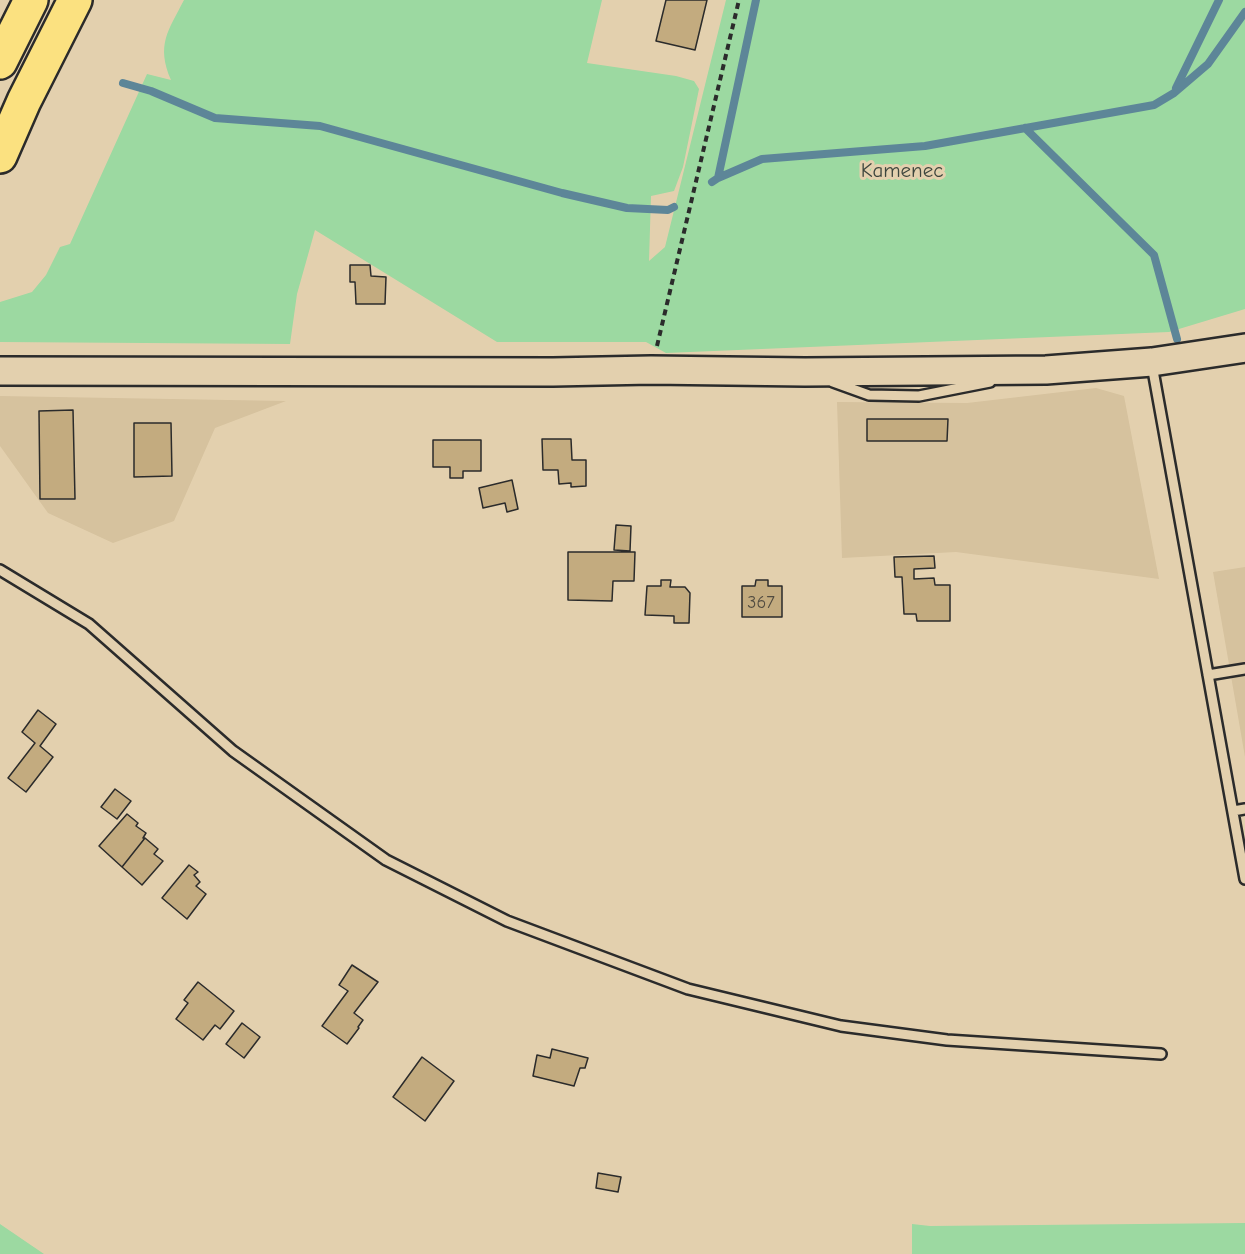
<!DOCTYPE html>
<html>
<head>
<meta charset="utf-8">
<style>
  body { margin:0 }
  canvas { display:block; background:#e3d0ae }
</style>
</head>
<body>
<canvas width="1245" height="1254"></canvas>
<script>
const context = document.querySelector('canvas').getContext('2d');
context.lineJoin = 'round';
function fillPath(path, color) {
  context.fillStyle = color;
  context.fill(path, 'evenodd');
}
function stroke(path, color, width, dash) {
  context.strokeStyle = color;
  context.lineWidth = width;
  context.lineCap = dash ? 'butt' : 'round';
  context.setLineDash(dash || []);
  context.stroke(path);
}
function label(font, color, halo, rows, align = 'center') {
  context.font = font + ' "Comic Neue",sans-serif';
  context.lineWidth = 6;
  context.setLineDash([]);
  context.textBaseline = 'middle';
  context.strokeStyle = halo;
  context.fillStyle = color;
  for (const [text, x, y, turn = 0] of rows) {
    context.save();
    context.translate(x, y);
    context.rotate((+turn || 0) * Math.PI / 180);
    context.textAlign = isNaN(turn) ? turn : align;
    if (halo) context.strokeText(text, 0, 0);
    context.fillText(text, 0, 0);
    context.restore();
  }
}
const built = new Path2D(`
  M 1096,388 L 1124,396 L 1159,579 L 956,552 L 842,558 L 837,402 L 967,403 Z
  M 0,396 L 286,401 L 215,428 L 174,521 L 113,543 L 48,513 L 0,446 Z
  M 1245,567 L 1245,757 L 1213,572 Z`);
const green = new Path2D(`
  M 184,0 L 602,0 L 587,63 L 676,76 L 694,81 L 699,89 L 683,167 L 674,191 L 651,196 L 649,261 L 665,247 L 726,0 L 1245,0 L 1245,309 L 1169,332 L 666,353 L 646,342 L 497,342 L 315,230 L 297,294 L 290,344 L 0,342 L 0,302 L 32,292 L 46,275 L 60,247 L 70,244 L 147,74 L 171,80 C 156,45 168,31 184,0 Z
  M 1245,1223 L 1245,1254 L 912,1254 L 912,1224 L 930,1226 Z
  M 0,1224 L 44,1254 L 0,1254 Z`);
const stream = new Path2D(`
  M 123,83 L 151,91 L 215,118 L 320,126 L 562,193 L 627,208 L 668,210 L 674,207
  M 1176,88 L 1219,0
  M 1025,128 L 1154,255 L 1177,339
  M 718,178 L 756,0
  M 712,182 L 718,178 L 762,159 L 925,146 L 1154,105 L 1174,93 L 1208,64 L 1245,12`);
const building = new Path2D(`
  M 666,0 L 707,0 L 695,50 L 656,41 Z
  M 350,265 L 370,265 L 371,276 L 386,277 L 385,304 L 356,304 L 355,282 L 350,282 Z
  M 73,410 L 75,499 L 40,499 L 39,411 Z
  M 867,419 L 948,419 L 947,441 L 867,441 Z
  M 134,423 L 171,423 L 172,476 L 134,477 Z
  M 542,439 L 571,439 L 572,460 L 586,460 L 586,486 L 571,487 L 571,483 L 559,484 L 558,470 L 543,470 Z
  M 433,440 L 481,440 L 481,471 L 463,471 L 463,478 L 450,478 L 450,467 L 433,467 Z
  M 512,480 L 518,509 L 507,512 L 505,503 L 483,508 L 479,488 Z
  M 616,525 L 631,526 L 630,551 L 614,550 Z
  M 568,552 L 635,552 L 634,581 L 613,581 L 612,601 L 568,600 Z
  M 934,556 L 935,568 L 914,569 L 914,579 L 934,578 L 935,585 L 950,585 L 950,621 L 917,621 L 916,614 L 904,614 L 902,577 L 895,577 L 894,557 Z
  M 661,580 L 671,580 L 670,587 L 685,587 L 690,593 L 689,623 L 674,623 L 674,616 L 645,615 L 647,586 L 661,586 Z
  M 756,580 L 768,580 L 768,586 L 782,586 L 782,617 L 742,617 L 742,586 L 755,586 Z
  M 38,710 L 56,724 L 40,746 L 53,757 L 26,792 L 8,778 L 35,743 L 22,732 Z
  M 115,789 L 131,801 L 117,819 L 101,807 Z
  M 127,814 L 138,823 L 136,826 L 146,833 L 143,838 L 145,838 L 122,867 L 99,846 Z
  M 145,838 L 158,849 L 154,854 L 163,861 L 142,885 L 122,867 Z
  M 189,865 L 198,872 L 194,875 L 200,882 L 196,886 L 206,894 L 187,919 L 162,898 Z
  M 352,965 L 378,982 L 354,1013 L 363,1020 L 358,1027 L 359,1028 L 347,1044 L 322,1026 L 348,991 L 339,985 Z
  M 198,982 L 234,1011 L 220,1029 L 215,1025 L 203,1040 L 176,1019 L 188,1003 L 184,1000 Z
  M 242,1023 L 260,1037 L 244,1058 L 226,1044 Z
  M 552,1049 L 588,1058 L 585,1068 L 580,1068 L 574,1086 L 533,1076 L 537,1055 L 550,1058 Z
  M 422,1057 L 454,1081 L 425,1121 L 393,1097 Z
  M 598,1173 L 621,1177 L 618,1192 L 596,1188 Z`);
const path = new Path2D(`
  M 657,346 L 739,0`);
const lane = new Path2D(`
  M 1152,365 L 1245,879
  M 833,382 L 869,395 L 919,396 L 990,382
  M 0,570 L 89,624 L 233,751 L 386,860 L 507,921 L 688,989 L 841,1026 L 947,1040 L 1161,1054
  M 1208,675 L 1245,669
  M 1233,811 L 1245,809`);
const secondary = new Path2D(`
  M 0,371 L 553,372 L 651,370 L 805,372 L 1046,370 L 1152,362 L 1245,348`);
const highway = new Path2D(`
  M 0,62 L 31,0
  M 0,156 L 24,101 L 75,0`);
const numberNames = [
  ["367",761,603]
];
const parkNames = [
  ["Kamenec",902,171]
];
fillPath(built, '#d6c29e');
fillPath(green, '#9cd9a1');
stroke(stream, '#5d8698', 8);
fillPath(building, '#c3ab7f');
stroke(building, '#2b2b2b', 1.5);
stroke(lane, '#2b2b2b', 14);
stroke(secondary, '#2b2b2b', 32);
stroke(highway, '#2b2b2b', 38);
stroke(path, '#2b2b2b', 4, [6, 4.5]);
stroke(lane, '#e3d0ae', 9);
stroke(secondary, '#e3d0ae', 27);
stroke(highway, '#fbe180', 33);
label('18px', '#514b40', null, numberNames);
label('21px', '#3c453d', '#e3d0ae', parkNames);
</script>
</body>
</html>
